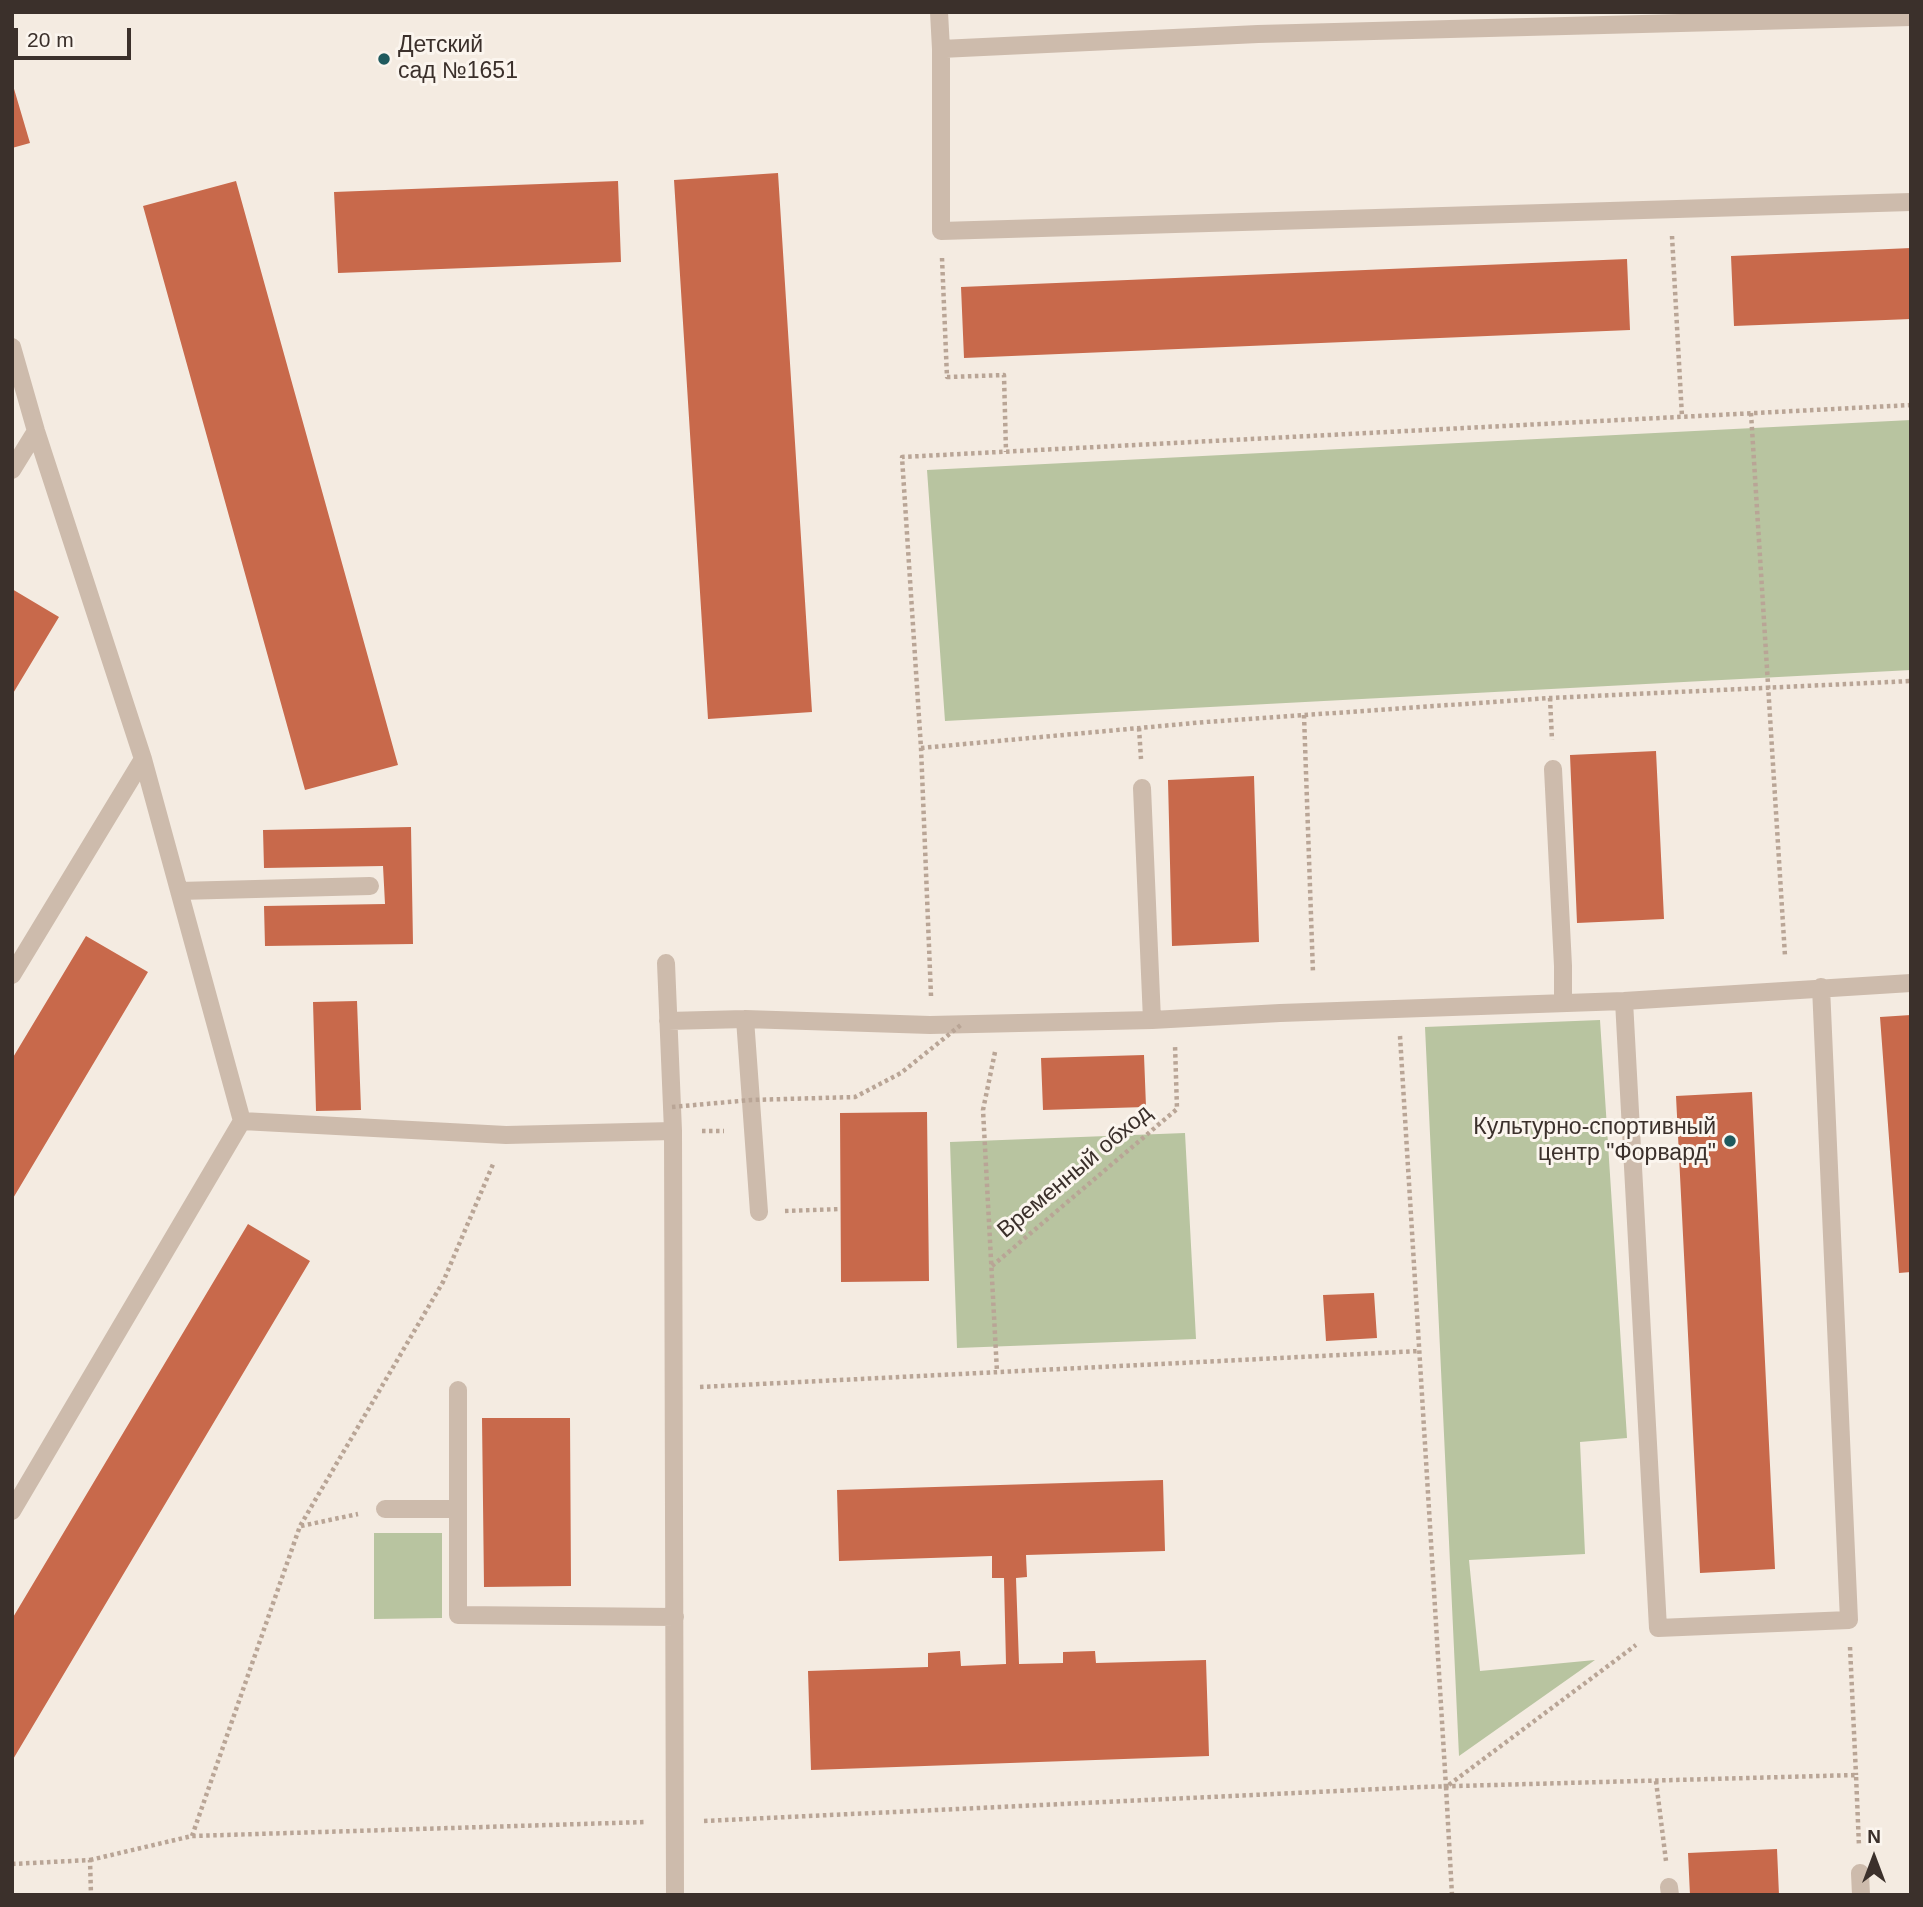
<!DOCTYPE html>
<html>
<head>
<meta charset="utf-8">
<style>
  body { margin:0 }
  #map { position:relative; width:1923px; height:1907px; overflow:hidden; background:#f4ebe1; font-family:Helvetica,sans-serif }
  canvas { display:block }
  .frame { position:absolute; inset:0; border:14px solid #3b302b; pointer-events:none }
  .north { position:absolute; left:1839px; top:1823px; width:70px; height:70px; -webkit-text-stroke:5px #fbf5ee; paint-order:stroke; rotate:0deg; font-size:19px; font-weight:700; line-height:28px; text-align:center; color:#3b302b }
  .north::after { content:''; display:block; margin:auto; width:24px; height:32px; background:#3b302b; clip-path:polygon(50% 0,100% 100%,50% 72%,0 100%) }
  .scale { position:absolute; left:14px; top:28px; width:117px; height:32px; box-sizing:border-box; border:4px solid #3b302b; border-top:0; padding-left:9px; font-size:21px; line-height:24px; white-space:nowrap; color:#3b302b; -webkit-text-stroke:5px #fbf5ee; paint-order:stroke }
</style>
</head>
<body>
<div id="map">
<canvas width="1923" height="1907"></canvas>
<div class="frame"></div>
<div class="north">N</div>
<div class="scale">20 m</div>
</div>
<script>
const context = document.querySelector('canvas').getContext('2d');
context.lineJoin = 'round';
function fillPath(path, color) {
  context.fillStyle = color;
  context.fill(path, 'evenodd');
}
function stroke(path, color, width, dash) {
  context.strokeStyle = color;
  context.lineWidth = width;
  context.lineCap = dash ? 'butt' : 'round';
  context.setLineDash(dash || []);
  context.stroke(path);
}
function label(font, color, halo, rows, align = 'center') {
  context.font = font + ' Helvetica,sans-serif';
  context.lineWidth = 6;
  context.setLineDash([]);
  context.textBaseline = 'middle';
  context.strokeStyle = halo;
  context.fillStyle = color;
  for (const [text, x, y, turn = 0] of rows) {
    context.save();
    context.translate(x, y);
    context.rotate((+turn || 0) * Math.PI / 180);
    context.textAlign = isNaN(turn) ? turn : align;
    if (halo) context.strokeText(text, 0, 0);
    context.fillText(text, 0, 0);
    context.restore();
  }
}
const green = new Path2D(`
  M 1911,420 L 1911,670 L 945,721 L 927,470 Z
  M 1600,1020 L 1627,1438 L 1580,1442 L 1585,1554 L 1469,1560 L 1480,1671 L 1595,1660 L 1459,1756 L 1425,1027 Z
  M 1185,1133 L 1196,1339 L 957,1348 L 950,1142 Z
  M 374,1533 L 442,1533 L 442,1618 L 374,1619 Z`);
const building = new Path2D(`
  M 12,82 L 30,143 L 12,148 Z
  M 778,173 L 812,712 L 708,719 L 674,180 Z
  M 236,181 L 398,765 L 305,790 L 143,206 Z
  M 618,181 L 621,262 L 338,273 L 334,192 Z
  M 1911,248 L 1911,319 L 1734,326 L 1731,256 Z
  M 1627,259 L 1630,330 L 964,358 L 961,287 Z
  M 12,589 L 59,617 L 12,695 Z
  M 1656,751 L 1664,919 L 1577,923 L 1570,755 Z
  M 1254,776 L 1259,942 L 1172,946 L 1168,780 Z
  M 411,827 L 413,944 L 265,946 L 264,906 L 385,904 L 383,866 L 264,868 L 263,830 Z
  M 86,936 L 148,972 L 12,1200 L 12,1059 Z
  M 357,1001 L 361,1110 L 316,1111 L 313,1002 Z
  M 1911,1015 L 1911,1272 L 1899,1273 L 1880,1017 Z
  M 1144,1055 L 1146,1107 L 1043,1110 L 1041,1058 Z
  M 1752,1092 L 1775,1569 L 1700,1573 L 1676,1096 Z
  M 927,1112 L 929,1281 L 841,1282 L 840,1113 Z
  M 248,1224 L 310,1261 L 12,1761 L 12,1619 Z
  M 1374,1293 L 1377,1338 L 1326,1341 L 1323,1295 Z
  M 482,1418 L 570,1418 L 571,1586 L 484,1587 Z
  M 1163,1480 L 1165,1551 L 1026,1555 L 1027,1577 L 1016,1578 L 1019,1664 L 1063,1663 L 1063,1652 L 1095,1651 L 1096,1663 L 1206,1660 L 1209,1756 L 811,1770 L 808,1671 L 928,1667 L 928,1653 L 960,1651 L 961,1666 L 1006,1664 L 1004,1578 L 992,1578 L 992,1556 L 839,1561 L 837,1490 Z
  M 1777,1849 L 1779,1895 L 1690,1895 L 1688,1853 Z`);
const path = new Path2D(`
  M 1672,236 L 1682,417
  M 942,258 L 947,377 L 1004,375 L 1006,452
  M 1751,413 L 1785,956
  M 1550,698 L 1552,740
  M 1304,715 L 1313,973
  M 1139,728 L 1141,759
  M 921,748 L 1205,722 L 1550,698 L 1911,681
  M 931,996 L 921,748 L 902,457 L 1911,405
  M 1400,1036 L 1446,1787 L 1636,1645
  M 995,1052 L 983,1110 L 997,1372
  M 702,1131 L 724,1131
  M 785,1211 L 841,1209
  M 992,1266 L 1177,1109 L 1175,1045
  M 700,1387 L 1420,1351
  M 301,1526 L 358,1514
  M 1850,1647 L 1856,1775
  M 1656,1781 L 1666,1861
  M 1446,1787 L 1452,1895
  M 704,1821 L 1421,1787 L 1856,1775 L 1859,1846
  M 192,1836 L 300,1526 L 443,1282 L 494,1162
  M 90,1860 L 192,1836 L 646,1822
  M 12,1864 L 90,1860 L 91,1895`);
const minor = new Path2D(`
  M 939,12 L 941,49 L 941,231 L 1911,202
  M 941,49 L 1258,34 L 1911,17
  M 12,347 L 36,431 L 143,759 L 242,1121 L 506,1135 L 673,1131
  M 12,470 L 36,431
  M 1553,769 L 1563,966 L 1563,1003
  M 1142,788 L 1152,1020
  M 179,891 L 370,886
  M 666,963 L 673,1131 L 675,1895
  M 12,975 L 143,759
  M 1624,1001 L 1658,1628 L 1849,1620 L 1821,987
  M 745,1019 L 759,1212
  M 668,1021 L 745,1019 L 930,1025 L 1152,1020 L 1280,1013 L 1624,1001 L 1911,983
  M 458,1390 L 458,1615 L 675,1617
  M 385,1509 L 458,1509
  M 12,1511 L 242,1121
  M 1860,1873 L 1861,1895
  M 1669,1887 L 1670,1895`);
const pathBridge = new Path2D(`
  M 672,1107 L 751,1100 L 855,1097 L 901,1073 L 962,1024`);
const markers = [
  [384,59,7,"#1f5a5e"],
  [1730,1141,7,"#1f5a5e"]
];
const poiNames = [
  ["Детский",398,46],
  ["сад №1651",398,72],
  ["Культурно-спортивный",1716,1128,"right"],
  ["центр \"Форвард\"",1716,1154,"right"]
];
const streetNames = [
  ["Временный обход",1075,1172,-40]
];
fillPath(green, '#b8c4a0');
fillPath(building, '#c8694b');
stroke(path, '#b9a596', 4.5, [3.5, 3.5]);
stroke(minor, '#cdbbac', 18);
stroke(pathBridge, '#b9a596', 4.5, [3.5, 3.5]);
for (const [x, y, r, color] of markers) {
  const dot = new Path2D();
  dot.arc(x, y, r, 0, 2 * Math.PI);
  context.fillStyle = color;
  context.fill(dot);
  stroke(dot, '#fbf5ee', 2.5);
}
label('23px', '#3b302b', '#fbf5ee', poiNames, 'left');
label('23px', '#3b302b', '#fbf5ee', streetNames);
</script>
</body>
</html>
